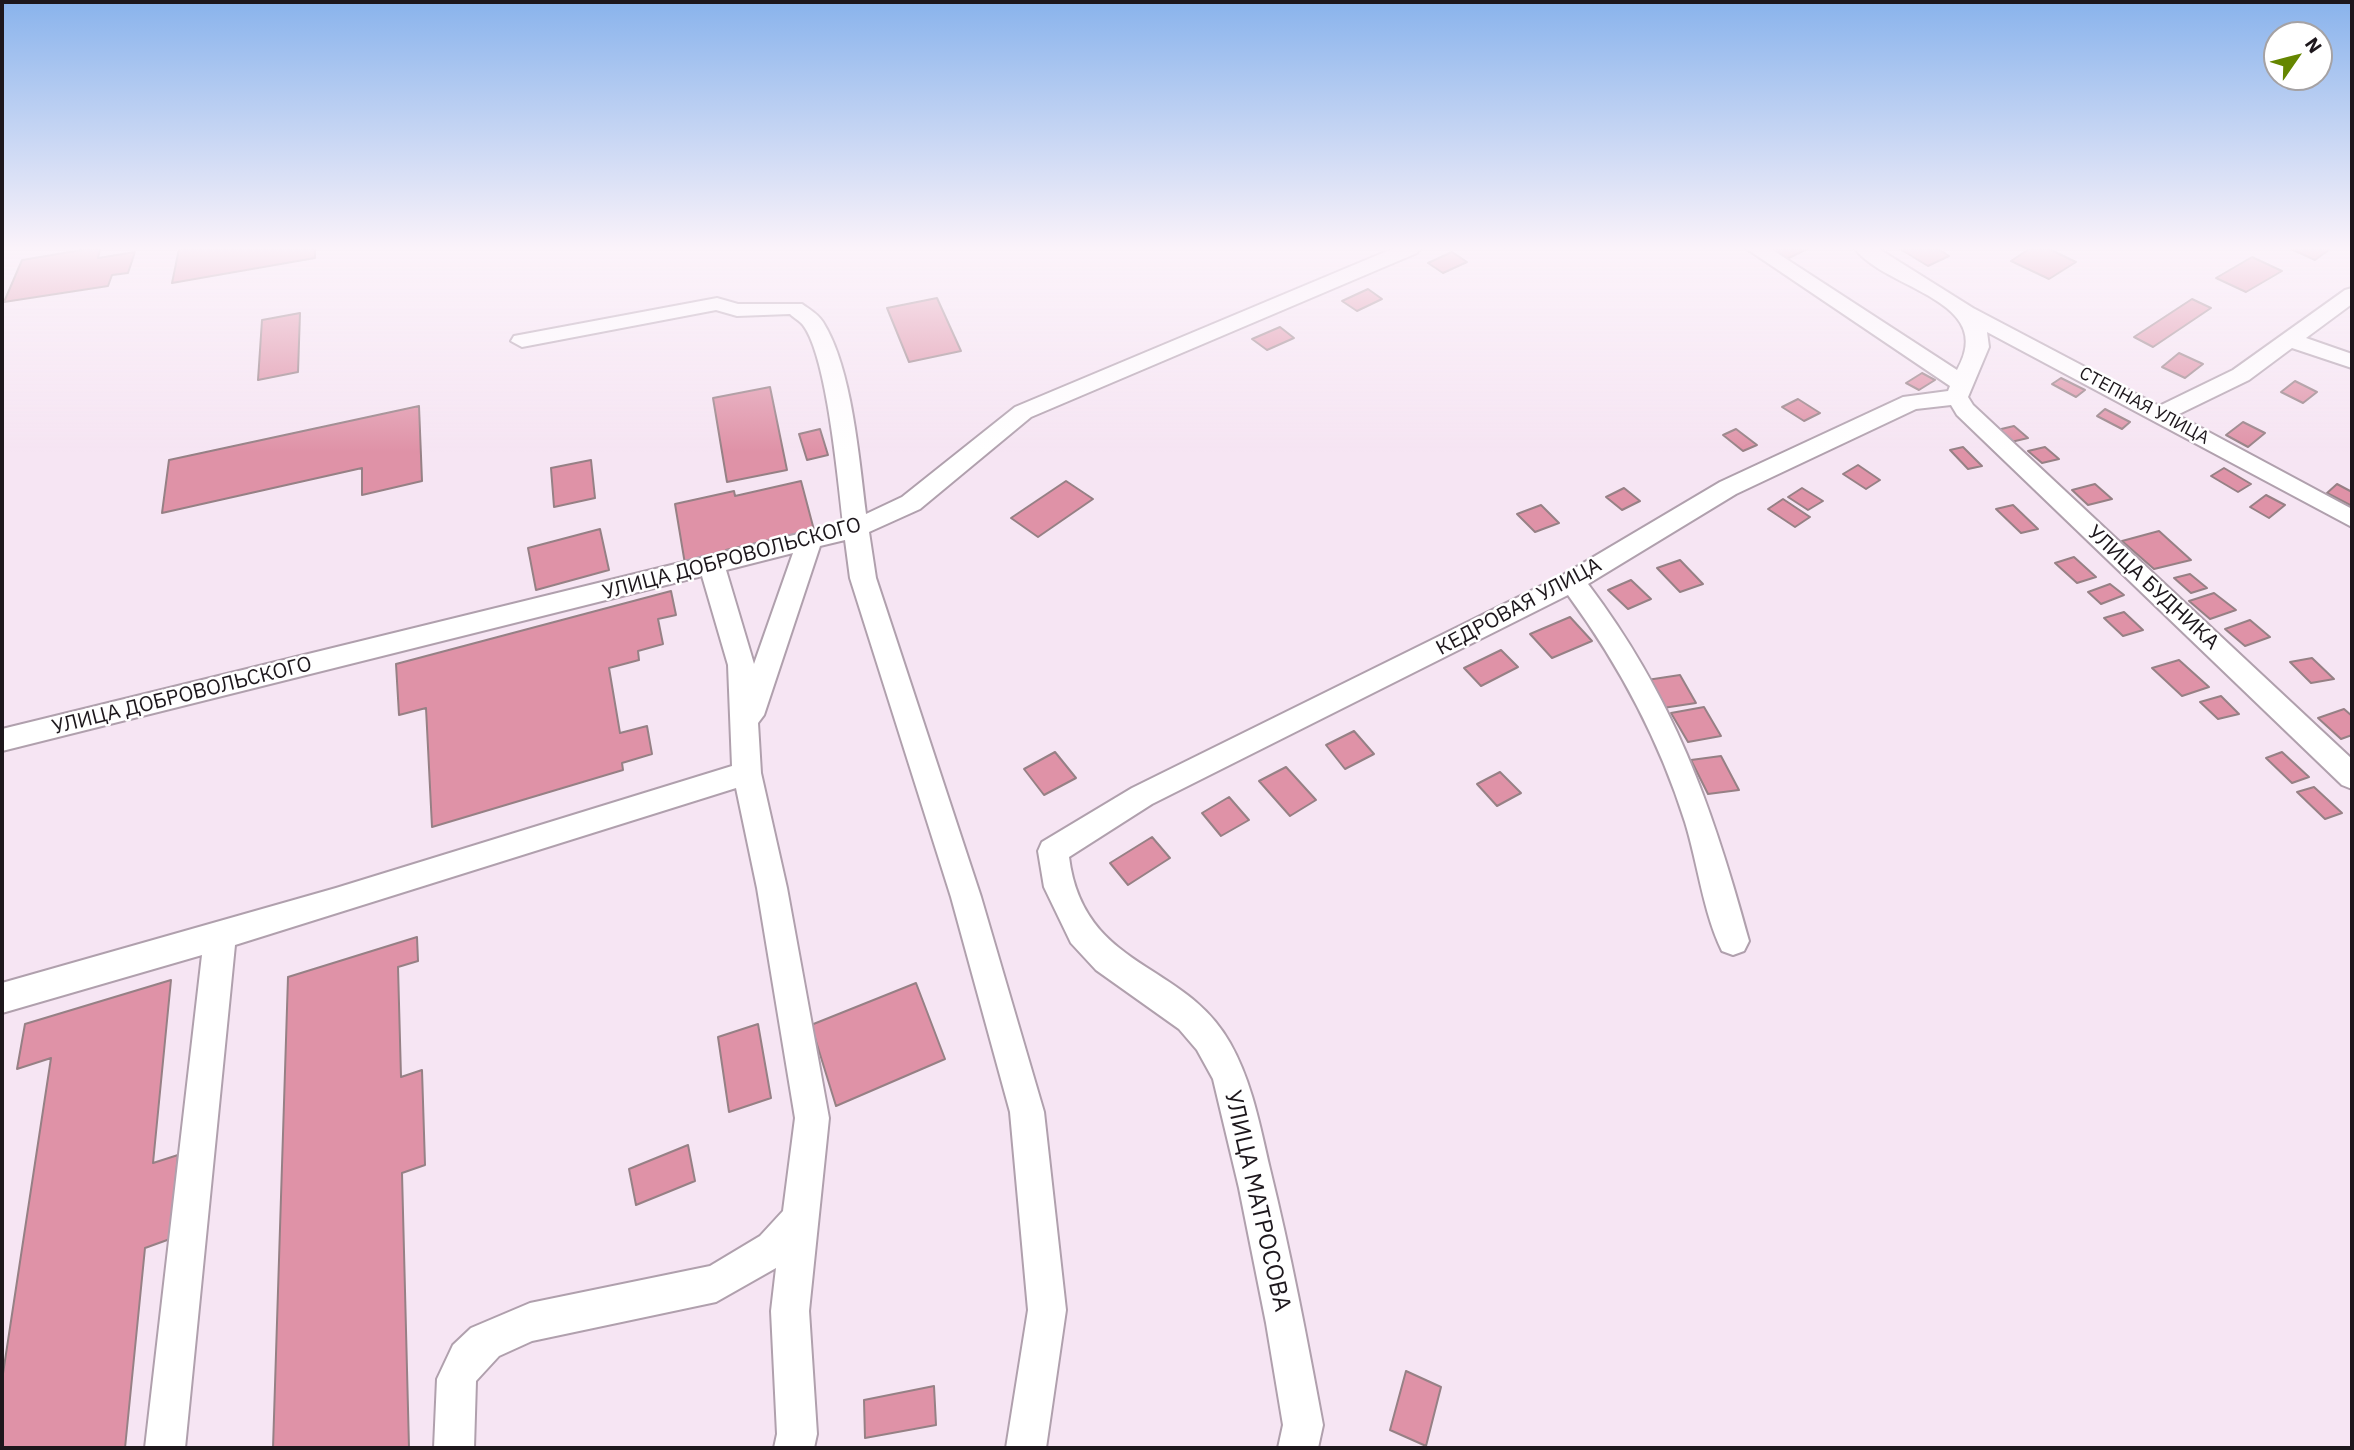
<!DOCTYPE html>
<html>
<head>
<meta charset="utf-8">
<style>
  body { margin:0 }
  #map { position:relative; width:2354px; height:1450px; overflow:hidden; background:#f6e5f3; font-family:"IBM Plex Sans",sans-serif }
  canvas { display:block }
  .frame { position:absolute; inset:0; border:4px solid #1d171c; pointer-events:none }
  .north { position:absolute; left:2263px; top:21px; width:70px; height:70px; box-sizing:border-box; background:#fff; border:2px solid #a5a2a4; border-radius:50%; rotate:55deg; font-size:19px; font-weight:700; line-height:28px; text-align:center; color:#1d171c }
  .north::after { content:''; display:block; margin:auto; width:24px; height:32px; background:#658600; clip-path:polygon(50% 0,100% 100%,50% 72%,0 100%) }
</style>
</head>
<body>
<div id="map">
<canvas width="2354" height="1450"></canvas>
<div class="frame"></div>
<div class="north">N</div>
</div>
<script>
const context = document.querySelector('canvas').getContext('2d');
context.lineJoin = 'round';
function fillPath(path, color) {
  context.fillStyle = color;
  context.fill(path, 'evenodd');
}
function stroke(path, color, width, dash) {
  context.strokeStyle = color;
  context.lineWidth = width;
  context.lineCap = dash ? 'butt' : 'round';
  context.setLineDash(dash || []);
  context.stroke(path);
}
function label(font, color, halo, rows, align = 'center') {
  context.font = font + ' "IBM Plex Sans",sans-serif';
  context.lineWidth = 5;
  context.setLineDash([]);
  context.textBaseline = 'middle';
  context.strokeStyle = halo;
  context.fillStyle = color;
  for (const [text, x, y, turn = 0] of rows) {
    context.save();
    context.translate(x, y);
    context.rotate((+turn || 0) * Math.PI / 180);
    context.textAlign = isNaN(turn) ? turn : align;
    if (halo) context.strokeText(text, 0, 0);
    context.fillText(text, 0, 0);
    context.restore();
  }
}
const building = new Path2D(`
  M 88,249 L 100,249 L 98,258 L 135,252 L 128,273 L 112,275 L 108,286 L 4,302 L 22,260 Z
  M 179,249 L 315,249 L 315,258 L 172,283 Z
  M 1771,249 L 1807,249 L 1787,259 Z
  M 1900,249 L 1938,249 L 1949,256 L 1928,266 Z
  M 2029,249 L 2049,249 L 2076,262 L 2049,279 L 2011,261 Z
  M 2291,249 L 2330,249 L 2315,260 Z
  M 1452,252 L 1467,262 L 1443,273 L 1428,263 Z
  M 2252,257 L 2282,271 L 2246,292 L 2216,278 Z
  M 1368,289 L 1382,299 L 1357,311 L 1342,301 Z
  M 937,298 L 961,351 L 909,362 L 887,308 Z
  M 2192,299 L 2211,308 L 2153,347 L 2134,337 Z
  M 300,313 L 298,372 L 258,380 L 262,320 Z
  M 1280,327 L 1294,338 L 1267,350 L 1252,339 Z
  M 2179,353 L 2203,364 L 2185,378 L 2162,367 Z
  M 1922,373 L 1935,380 L 1919,390 L 1906,383 Z
  M 2061,378 L 2085,390 L 2076,397 L 2052,384 Z
  M 2295,381 L 2317,392 L 2303,403 L 2281,392 Z
  M 770,387 L 787,470 L 727,482 L 713,398 Z
  M 1798,399 L 1820,413 L 1804,421 L 1782,407 Z
  M 419,406 L 422,481 L 362,495 L 362,468 L 162,513 L 169,460 Z
  M 2105,409 L 2130,422 L 2122,429 L 2097,416 Z
  M 2243,422 L 2265,433 L 2248,447 L 2226,435 Z
  M 2014,426 L 2028,438 L 2011,442 L 1997,430 Z
  M 820,429 L 828,455 L 807,460 L 799,434 Z
  M 1736,429 L 1757,445 L 1743,451 L 1723,435 Z
  M 1963,447 L 1982,466 L 1968,469 L 1950,450 Z
  M 2045,447 L 2059,459 L 2042,463 L 2028,451 Z
  M 591,460 L 595,498 L 554,507 L 551,468 Z
  M 1858,465 L 1880,480 L 1866,489 L 1843,474 Z
  M 2224,468 L 2251,484 L 2238,492 L 2211,476 Z
  M 801,481 L 814,530 L 726,550 L 727,554 L 685,564 L 675,504 L 734,491 L 735,496 Z
  M 1066,481 L 1093,499 L 1038,537 L 1011,518 Z
  M 2095,484 L 2112,499 L 2088,505 L 2072,490 Z
  M 2337,484 L 2352,492 L 2352,506 L 2327,493 Z
  M 1624,488 L 1640,501 L 1622,510 L 1606,497 Z
  M 1802,488 L 1823,501 L 1808,510 L 1788,497 Z
  M 2266,495 L 2285,505 L 2269,518 L 2250,507 Z
  M 1783,499 L 1810,517 L 1795,527 L 1768,509 Z
  M 1541,505 L 1559,523 L 1535,532 L 1517,514 Z
  M 2013,505 L 2038,529 L 2021,533 L 1996,509 Z
  M 600,529 L 609,570 L 536,590 L 528,548 Z
  M 2159,531 L 2191,560 L 2154,569 L 2122,541 Z
  M 2074,557 L 2096,577 L 2077,583 L 2055,563 Z
  M 1680,560 L 1703,584 L 1680,592 L 1657,568 Z
  M 2190,574 L 2207,588 L 2191,593 L 2174,578 Z
  M 1631,580 L 1651,599 L 1628,609 L 1608,590 Z
  M 2110,584 L 2124,595 L 2101,604 L 2088,592 Z
  M 671,591 L 676,615 L 658,619 L 663,644 L 638,651 L 639,660 L 609,668 L 620,733 L 647,726 L 652,754 L 622,763 L 623,770 L 432,827 L 426,708 L 399,715 L 396,664 Z
  M 2214,593 L 2236,610 L 2210,619 L 2189,601 Z
  M 2124,612 L 2143,630 L 2123,636 L 2104,618 Z
  M 1570,617 L 1592,641 L 1552,658 L 1530,634 Z
  M 2250,620 L 2270,637 L 2245,646 L 2225,629 Z
  M 1501,650 L 1518,667 L 1481,686 L 1464,668 Z
  M 2312,658 L 2334,679 L 2311,683 L 2290,662 Z
  M 2179,660 L 2209,687 L 2182,696 L 2152,668 Z
  M 1680,675 L 1696,703 L 1663,708 L 1647,680 Z
  M 2221,696 L 2239,714 L 2218,719 L 2200,702 Z
  M 1704,707 L 1721,736 L 1688,742 L 1671,713 Z
  M 2344,709 L 2352,716 L 2352,735 L 2341,739 L 2318,718 Z
  M 1354,731 L 1374,754 L 1345,769 L 1326,745 Z
  M 1055,752 L 1076,778 L 1044,795 L 1024,769 Z
  M 2282,752 L 2309,777 L 2292,783 L 2266,758 Z
  M 1721,756 L 1739,790 L 1708,794 L 1691,760 Z
  M 1286,767 L 1316,800 L 1290,816 L 1259,781 Z
  M 1500,772 L 1521,793 L 1497,806 L 1477,784 Z
  M 2314,787 L 2342,813 L 2325,819 L 2297,792 Z
  M 1229,797 L 1249,820 L 1221,836 L 1202,813 Z
  M 1152,837 L 1170,858 L 1128,885 L 1110,863 Z
  M 417,937 L 418,961 L 398,967 L 401,1077 L 422,1070 L 425,1165 L 402,1173 L 409,1448 L 273,1448 L 288,977 Z
  M 171,980 L 153,1163 L 178,1155 L 170,1239 L 145,1248 L 125,1448 L 2,1448 L 2,1380 L 51,1058 L 17,1069 L 25,1024 Z
  M 916,983 L 945,1059 L 836,1106 L 811,1025 Z
  M 758,1024 L 771,1098 L 729,1112 L 718,1037 Z
  M 688,1145 L 695,1181 L 636,1205 L 629,1169 Z
  M 1406,1371 L 1441,1387 L 1426,1446 L 1390,1430 Z
  M 934,1386 L 936,1425 L 865,1438 L 864,1400 Z`);
const minor = new Path2D(`
  M 1392,249 L 1420,249 L 1417,253 L 1031,417 L 920,509 L 869,532 L 876,578 L 981,897 L 1044,1112 L 1066,1310 L 1046,1448 L 1006,1448 L 1028,1310 L 1010,1112 L 951,897 L 850,578 L 845,540 L 820,546 L 764,715 L 758,723 L 761,773 L 787,888 L 829,1118 L 809,1311 L 817,1434 L 814,1448 L 774,1448 L 777,1434 L 771,1311 L 776,1268 L 716,1302 L 532,1341 L 499,1356 L 476,1381 L 474,1448 L 434,1448 L 437,1379 L 453,1345 L 471,1328 L 530,1303 L 710,1266 L 760,1236 L 783,1211 L 795,1118 L 757,888 L 736,788 L 235,945 L 185,1448 L 145,1448 L 202,955 L 2,1013 L 2,983 L 336,888 L 732,766 L 728,665 L 702,576 L 2,751 L 2,729 L 843,523 C 838,481 827,356 803,325 C 800,321 794,318 790,314 L 737,316 L 716,310 L 522,347 L 511,341 L 514,336 L 717,298 L 738,304 L 802,304 C 809,309 818,314 823,322 C 852,368 859,459 866,514 L 902,497 L 1015,407 ZM 793,553 L 754,664 L 726,570 Z
  M 1747,249 L 1771,249 L 1957,370 C 1998,300 1887,290 1855,249 L 1879,249 L 1973,308 L 2159,406 L 2233,370 L 2345,290 L 2352,288 L 2352,304 L 2306,338 L 2352,354 L 2352,368 L 2292,348 L 2249,380 L 2177,415 L 2352,509 L 2352,527 L 1987,332 L 1989,347 L 1968,397 L 1973,405 L 2352,759 L 2352,789 L 2342,785 L 1957,415 L 1951,405 L 1916,409 L 1736,494 L 1588,584 C 1674,698 1712,805 1749,941 L 1744,951 L 1733,955 L 1722,951 C 1703,912 1698,864 1685,822 C 1659,739 1619,665 1568,595 L 1152,804 L 1069,857 C 1083,970 1185,961 1230,1043 C 1252,1082 1260,1126 1270,1169 C 1291,1254 1307,1339 1323,1425 L 1318,1448 L 1278,1448 L 1283,1425 L 1266,1323 L 1239,1188 L 1213,1079 L 1197,1050 L 1179,1029 L 1096,970 L 1071,943 L 1044,887 L 1038,851 L 1042,842 L 1132,788 L 1563,575 L 1720,482 L 1903,397 L 1948,391 L 1950,386 Z`);
const farStreetnames = [
  ["СТЕПНАЯ УЛИЦА",2144,406,28]
];
const streetNames = [
  ["УЛИЦА ДОБРОВОЛЬСКОГО",732,559,-15],
  ["УЛИЦА БУДНИКА",2153,588,43],
  ["КЕДРОВАЯ УЛИЦА",1519,607,-28],
  ["УЛИЦА ДОБРОВОЛЬСКОГО",182,696,-14]
];
const nearStreetnames = [
  ["УЛИЦА МАТРОСОВА",1257,1201,77]
];
fillPath(building, '#df92a7');
stroke(building, '#968085', 2);
stroke(minor, '#b0a0ad', 4);
fillPath(minor, '#fff');
const sky = context.createLinearGradient(0, 0, 0, 452);
sky.addColorStop(0, '#89b3ec');
sky.addColorStop(0.55, '#fbf3fa');
sky.addColorStop(1, '#fbf3fa00');
context.fillStyle = sky;
context.fillRect(0, 0, 2354, 452);
label('18px', '#1d171c', '#fff', farStreetnames);
label('21px', '#1d171c', '#fff', streetNames);
label('24px', '#1d171c', '#fff', nearStreetnames);
</script>
</body>
</html>
